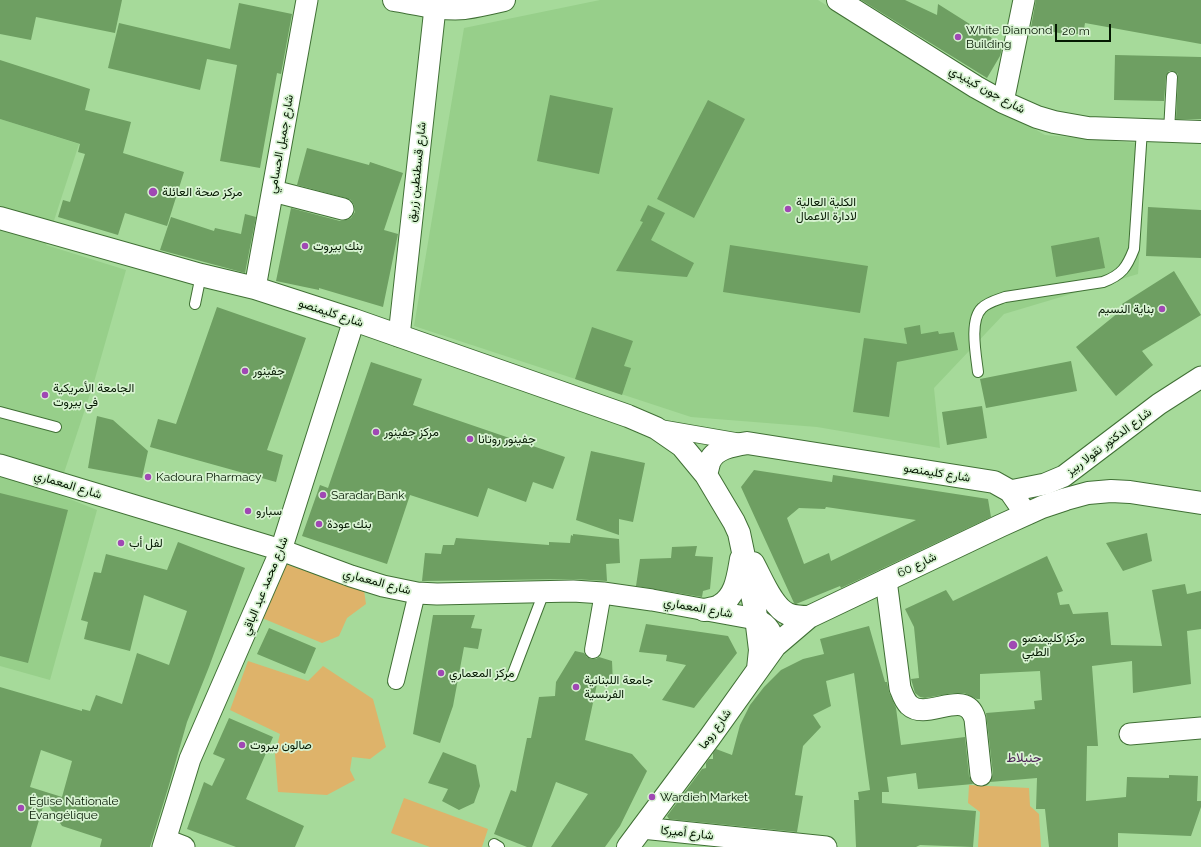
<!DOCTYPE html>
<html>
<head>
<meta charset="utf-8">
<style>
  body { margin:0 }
  #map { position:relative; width:1201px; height:847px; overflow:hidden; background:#a6da9a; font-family:Raleway,sans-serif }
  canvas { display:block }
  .scale { position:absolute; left:1055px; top:24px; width:56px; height:18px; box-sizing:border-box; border:2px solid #051802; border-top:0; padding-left:5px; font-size:12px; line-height:14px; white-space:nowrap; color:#051802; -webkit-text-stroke:3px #d8f3d2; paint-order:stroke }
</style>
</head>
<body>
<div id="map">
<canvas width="1201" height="847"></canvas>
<div class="scale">20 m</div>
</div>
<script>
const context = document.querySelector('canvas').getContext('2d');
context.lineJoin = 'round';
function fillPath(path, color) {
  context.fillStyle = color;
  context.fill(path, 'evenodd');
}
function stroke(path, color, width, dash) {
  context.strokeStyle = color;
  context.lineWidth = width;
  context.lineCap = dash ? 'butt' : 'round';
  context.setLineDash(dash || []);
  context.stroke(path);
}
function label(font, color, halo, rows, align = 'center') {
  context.font = font + ' Raleway,Vazirmatn,sans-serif';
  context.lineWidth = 3.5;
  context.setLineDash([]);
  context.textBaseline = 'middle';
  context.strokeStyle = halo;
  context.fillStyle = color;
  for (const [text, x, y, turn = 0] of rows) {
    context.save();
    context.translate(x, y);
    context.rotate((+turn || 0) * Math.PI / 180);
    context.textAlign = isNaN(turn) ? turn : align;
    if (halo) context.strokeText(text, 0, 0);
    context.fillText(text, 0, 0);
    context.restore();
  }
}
const built = new Path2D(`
  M 600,0 L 818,0 L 925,66 L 1045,135 L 1147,144 L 1138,274 L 1004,314 L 934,388 L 940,448 L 817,427 L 691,417 L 414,326 L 464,28 Z
  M 0,119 L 79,144 L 46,245 L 126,270 L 94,382 L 57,494 L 97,510 L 50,680 L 0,666 Z`);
const green = new Path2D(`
  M 285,564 L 364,590 L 366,604 L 347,618 L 339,636 L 322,643 L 262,618 Z
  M 248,661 L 308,681 L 323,666 L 373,699 L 386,747 L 370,759 L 352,757 L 350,770 L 355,780 L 327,795 L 278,792 L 275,754 L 280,734 L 230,710 Z
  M 969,785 L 1029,788 L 1030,806 L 1039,814 L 1041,847 L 978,847 L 980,812 L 968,803 Z
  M 404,798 L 488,829 L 482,847 L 430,847 L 391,833 Z`);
const building = new Path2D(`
  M 0,0 L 122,0 L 115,33 L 36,17 L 31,40 L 0,34 Z
  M 861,0 L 905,0 L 937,15 L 938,4 L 1003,45 L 1000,56 L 987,78 Z
  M 1036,0 L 1201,0 L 1201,44 L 1085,23 L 1083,35 L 1073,33 L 1073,36 L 1031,27 Z
  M 239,3 L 292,14 L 281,74 L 277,73 L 260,168 L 220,161 L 237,65 L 207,59 L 200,90 L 108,68 L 119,23 L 230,49 Z
  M 1115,55 L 1201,57 L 1201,119 L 1176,119 L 1178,77 L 1178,74 L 1173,71 L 1169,71 L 1166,76 L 1164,101 L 1114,100 Z
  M 0,60 L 90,89 L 85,110 L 131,122 L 123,153 L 184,172 L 167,226 L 125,213 L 118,235 L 58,217 L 63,200 L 70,202 L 85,154 L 78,152 L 80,144 L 0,119 Z
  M 550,95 L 613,108 L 599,174 L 537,161 Z
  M 708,100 L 745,119 L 694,218 L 657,199 Z
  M 307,148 L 369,165 L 370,162 L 403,173 L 384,230 L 398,234 L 383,307 L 319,288 L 319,290 L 276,281 L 291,208 L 340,221 L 347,220 L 351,218 L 355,212 L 354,205 L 351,200 L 346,198 L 297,185 Z
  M 648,205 L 665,213 L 651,240 L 694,263 L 687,277 L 616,271 L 643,222 L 640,221 Z
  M 1148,207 L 1201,210 L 1201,258 L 1146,256 Z
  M 245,214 L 256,217 L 245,273 L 160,250 L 171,217 L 214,231 L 215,228 L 241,234 Z
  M 1099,237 L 1105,268 L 1056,277 L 1051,246 Z
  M 730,245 L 868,266 L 860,313 L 723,292 Z
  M 1174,271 L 1201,315 L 1142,351 L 1153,365 L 1116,396 L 1076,347 L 1124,308 L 1122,304 Z
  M 217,307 L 306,338 L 267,450 L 283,455 L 276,482 L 150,447 L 158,419 L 176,424 Z
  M 920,325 L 921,334 L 938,331 L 939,334 L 954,332 L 958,350 L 897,362 L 889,417 L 853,412 L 864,338 L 907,344 L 904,328 Z
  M 592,327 L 633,341 L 624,366 L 631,368 L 622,395 L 575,379 Z
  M 1071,361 L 1077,391 L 986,408 L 980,379 Z
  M 371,362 L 422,379 L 413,405 L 565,457 L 553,489 L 533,482 L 526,502 L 488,488 L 478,517 L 410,495 L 387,564 L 302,536 L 320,485 L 328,488 Z
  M 982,406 L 987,438 L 947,445 L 942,412 Z
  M 97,416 L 113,420 L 148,451 L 142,478 L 88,468 Z
  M 591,451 L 645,463 L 633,522 L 619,519 L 619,535 L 576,520 Z
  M 754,470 L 832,482 L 833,475 L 988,499 L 991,517 L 841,588 L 840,586 L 796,604 L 794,603 L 741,487 ZM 826,507 L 916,520 L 831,561 L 829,553 L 804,564 L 787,518 L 799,508 L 825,509 Z
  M 0,493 L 68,510 L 28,663 L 0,656 Z
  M 1147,533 L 1152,561 L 1123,571 L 1106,543 Z
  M 573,534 L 619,539 L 620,563 L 606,564 L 607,581 L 573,579 L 422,581 L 425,553 L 441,554 L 443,545 L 454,545 L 456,538 L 549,545 L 549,542 L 570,543 L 571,535 L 573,536 Z
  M 178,542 L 245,568 L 209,667 L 187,722 L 169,785 L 150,847 L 100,847 L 102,839 L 62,826 L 45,800 L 31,847 L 0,847 L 0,687 L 82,711 L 82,709 L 90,711 L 96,695 L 122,704 L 137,653 L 169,665 L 187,611 L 144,595 L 130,651 L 84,639 L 88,622 L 81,620 L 94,572 L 101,573 L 106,554 L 167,570 ZM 41,750 L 72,761 L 62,797 L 30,787 Z
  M 697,546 L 695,556 L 713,557 L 710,589 L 703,591 L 702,597 L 636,586 L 640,559 L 671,558 L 672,547 Z
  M 1047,556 L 1063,591 L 1057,593 L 1060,605 L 1069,604 L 1073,614 L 1108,612 L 1111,645 L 1162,646 L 1152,590 L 1185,584 L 1187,594 L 1201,591 L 1201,629 L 1187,631 L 1191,684 L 1133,693 L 1132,661 L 1092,666 L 1098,746 L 1087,746 L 1086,801 L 1126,797 L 1127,777 L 1169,778 L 1169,775 L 1198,776 L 1197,801 L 1201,801 L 1201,807 L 1191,836 L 1118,833 L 1118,847 L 1049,847 L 1045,809 L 1036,809 L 1037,778 L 990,782 L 993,774 L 986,713 L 1035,709 L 1034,701 L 1042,700 L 1040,671 L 980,674 L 980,699 L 977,699 L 964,693 L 953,693 L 925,698 L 920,697 L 915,693 L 911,679 L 919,678 L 914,627 L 905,609 L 946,590 L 953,601 Z
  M 433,615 L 475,615 L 471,628 L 482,629 L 478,649 L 464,647 L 453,706 L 440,743 L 413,734 Z
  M 646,624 L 728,636 L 737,653 L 694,708 L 662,700 L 686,665 L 666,661 L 667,655 L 639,652 Z
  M 869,626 L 885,682 L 887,682 L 889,692 L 896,708 L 901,745 L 965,737 L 969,776 L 973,784 L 918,789 L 916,773 L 887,777 L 889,792 L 882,792 L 882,803 L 976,811 L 973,847 L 920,845 L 916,847 L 856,847 L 854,800 L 859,800 L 858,792 L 870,790 L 854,673 L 826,681 L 831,706 L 813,715 L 821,727 L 803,746 L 795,795 L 803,796 L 797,832 L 669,819 L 667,816 L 702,769 L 706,768 L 706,763 L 709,759 L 713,759 L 713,753 L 716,749 L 732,755 L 740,725 L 750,705 L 764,687 L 781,670 L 803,659 L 824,654 L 820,639 Z
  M 269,628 L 316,648 L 305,674 L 257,654 Z
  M 575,651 L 584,653 L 587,657 L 591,659 L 596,659 L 599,657 L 612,661 L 613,684 L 597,684 L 585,740 L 632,754 L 647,771 L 620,826 L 605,847 L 551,847 L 588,794 L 556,782 L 532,847 L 527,847 L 494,834 L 511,790 L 516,792 L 527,738 L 531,738 L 539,697 L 555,696 L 556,682 Z
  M 229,718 L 273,737 L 246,799 L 304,826 L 295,847 L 236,847 L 187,829 L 204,782 L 212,786 L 225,759 L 213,754 Z
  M 443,752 L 476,765 L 480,786 L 474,803 L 459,810 L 442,801 L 448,789 L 428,783 Z`);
const service = new Path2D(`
  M 1169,131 L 1172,77
  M 195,304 L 201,275
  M 978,372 C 976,355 969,320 982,308 C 988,302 997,300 1005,297 L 1103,282 C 1122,275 1127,267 1134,249 L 1142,130
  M 0,412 L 56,427
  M 512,676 L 544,592
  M 494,844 L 499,847`);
const pedestrian = new Path2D(`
  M 660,428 L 741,442
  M 593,650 L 603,593
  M 396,681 L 417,593`);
const minor = new Path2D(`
  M 1003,102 L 1024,0
  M 273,191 L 343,209
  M 255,288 L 307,0
  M 399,336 L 435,8
  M 0,465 L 281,550 L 351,576 L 383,586 L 417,593 L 437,594 L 573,591 L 603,593 L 652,600 L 756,619 C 769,625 772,633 775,646
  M 1010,491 L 1045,484 L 1064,476 L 1159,404 L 1201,377
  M 886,580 L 900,688 C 902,693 904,700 909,705 C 927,722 966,686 975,719 L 981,775
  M 1130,734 L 1201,728
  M 642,828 L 826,847
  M 166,840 L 184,847
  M 163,847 L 190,759 L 281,550 L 354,320`);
const tertiary = new Path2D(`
  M 394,0 C 418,4 441,10 465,8 C 478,6 491,3 504,0
  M 838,0 L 976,87 L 1003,102 L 1037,117 L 1054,122 L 1088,128 L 1201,132
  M 0,218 L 201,275 L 255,288 L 354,320 L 628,416 L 656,428 L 682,446 L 706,475 L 734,522 L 739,533 L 755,609 L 760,650 L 758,669
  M 706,475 C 707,471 708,467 709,463 C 714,448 734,445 747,443 L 994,482 L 1010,491 L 1026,514
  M 753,563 C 761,577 772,607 788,614 C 795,617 801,617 809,617
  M 704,610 C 708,609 715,608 719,606 C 736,597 738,576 741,559
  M 628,847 L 710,737 L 775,646 L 809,617 L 1000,526 L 1042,507 L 1066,499 L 1088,493 L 1111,491 L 1130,492 L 1201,503`);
const markers = [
  [958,37,4,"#a048b4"],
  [153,192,5,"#a048b4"],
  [788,209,4,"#a048b4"],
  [305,246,4,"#a048b4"],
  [1162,309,4,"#a048b4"],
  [245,371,4,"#a048b4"],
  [45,395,4,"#a048b4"],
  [376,432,4,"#a048b4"],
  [470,439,4,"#a048b4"],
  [148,477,4,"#a048b4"],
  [323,495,4,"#a048b4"],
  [248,511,4,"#a048b4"],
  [319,524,4,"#a048b4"],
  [121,543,4,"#a048b4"],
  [1013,645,5,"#a048b4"],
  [441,673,4,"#a048b4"],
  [576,687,4,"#a048b4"],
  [242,745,4,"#a048b4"],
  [652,797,4,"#a048b4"],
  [21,808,4,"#a048b4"]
];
const poiNames = [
  ["White Diamond",966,30],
  ["Building",966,44],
  ["مركز صحة العائلة",162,192],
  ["الكلية العالية",796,202],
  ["لادارة الاعمال",796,216],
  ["بنك بيروت",313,246],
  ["بناية النسيم",1154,309,"right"],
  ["جفينور",253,371],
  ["الجامعة الأمريكية",53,388],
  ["في بيروت",53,402],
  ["مركز جفينور",384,432],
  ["جفينور روتانا",478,439],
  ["Kadoura Pharmacy",156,477],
  ["Saradar Bank",331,495],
  ["سبارو",256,511],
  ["بنك عودة",327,524],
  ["لفل أب",129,543],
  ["مركز كليمنصو",1022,638],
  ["الطبي",1022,652],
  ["مركز المعماري",449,673],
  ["جامعة اللبنانية",584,680],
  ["الفرنسية",584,694],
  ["صالون بيروت",250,745],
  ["Wardieh Market",660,797],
  ["Église Nationale",29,801],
  ["Évangélique",29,815]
];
const streetNames = [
  ["شارع جون كينيدي",987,90,29],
  ["شارع جميل الحسامي",281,144,-80],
  ["شارع قسطنطين زريق",417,172,-84],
  ["شارع كليمنصو",331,313,18],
  ["شارع الدكتور نقولا ربيز",1109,442,-37],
  ["شارع كليمنصو",937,473,9],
  ["شارع المعماري",68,485,17],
  ["شارع 60",917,565,-26],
  ["شارع المعماري",377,582,15],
  ["شارع محمد عبد الباقي",265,586,-68],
  ["شارع المعماري",698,608,10],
  ["شارع روما",715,729,-54],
  ["شارع أميركا",687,833,6]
];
const neighbourhoodNames = [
  ["جنبلاط",1024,758]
];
fillPath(built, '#97cf8a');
fillPath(green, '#deb36a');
fillPath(building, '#6e9f62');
stroke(service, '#407035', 12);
stroke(pedestrian, '#407035', 18);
stroke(minor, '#407035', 23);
stroke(tertiary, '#407035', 24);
stroke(service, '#fff', 10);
stroke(pedestrian, '#fff', 16);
stroke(minor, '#fff', 21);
stroke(tertiary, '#fff', 22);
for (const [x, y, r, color] of markers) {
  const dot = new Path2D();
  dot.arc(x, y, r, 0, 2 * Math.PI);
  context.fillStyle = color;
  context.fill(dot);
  stroke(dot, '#d8f3d2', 1.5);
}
label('12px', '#051802', '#d8f3d2', poiNames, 'left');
label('12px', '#051802', '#d8f3d2', streetNames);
label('13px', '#4d2357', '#d8f3d2', neighbourhoodNames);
</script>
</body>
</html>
